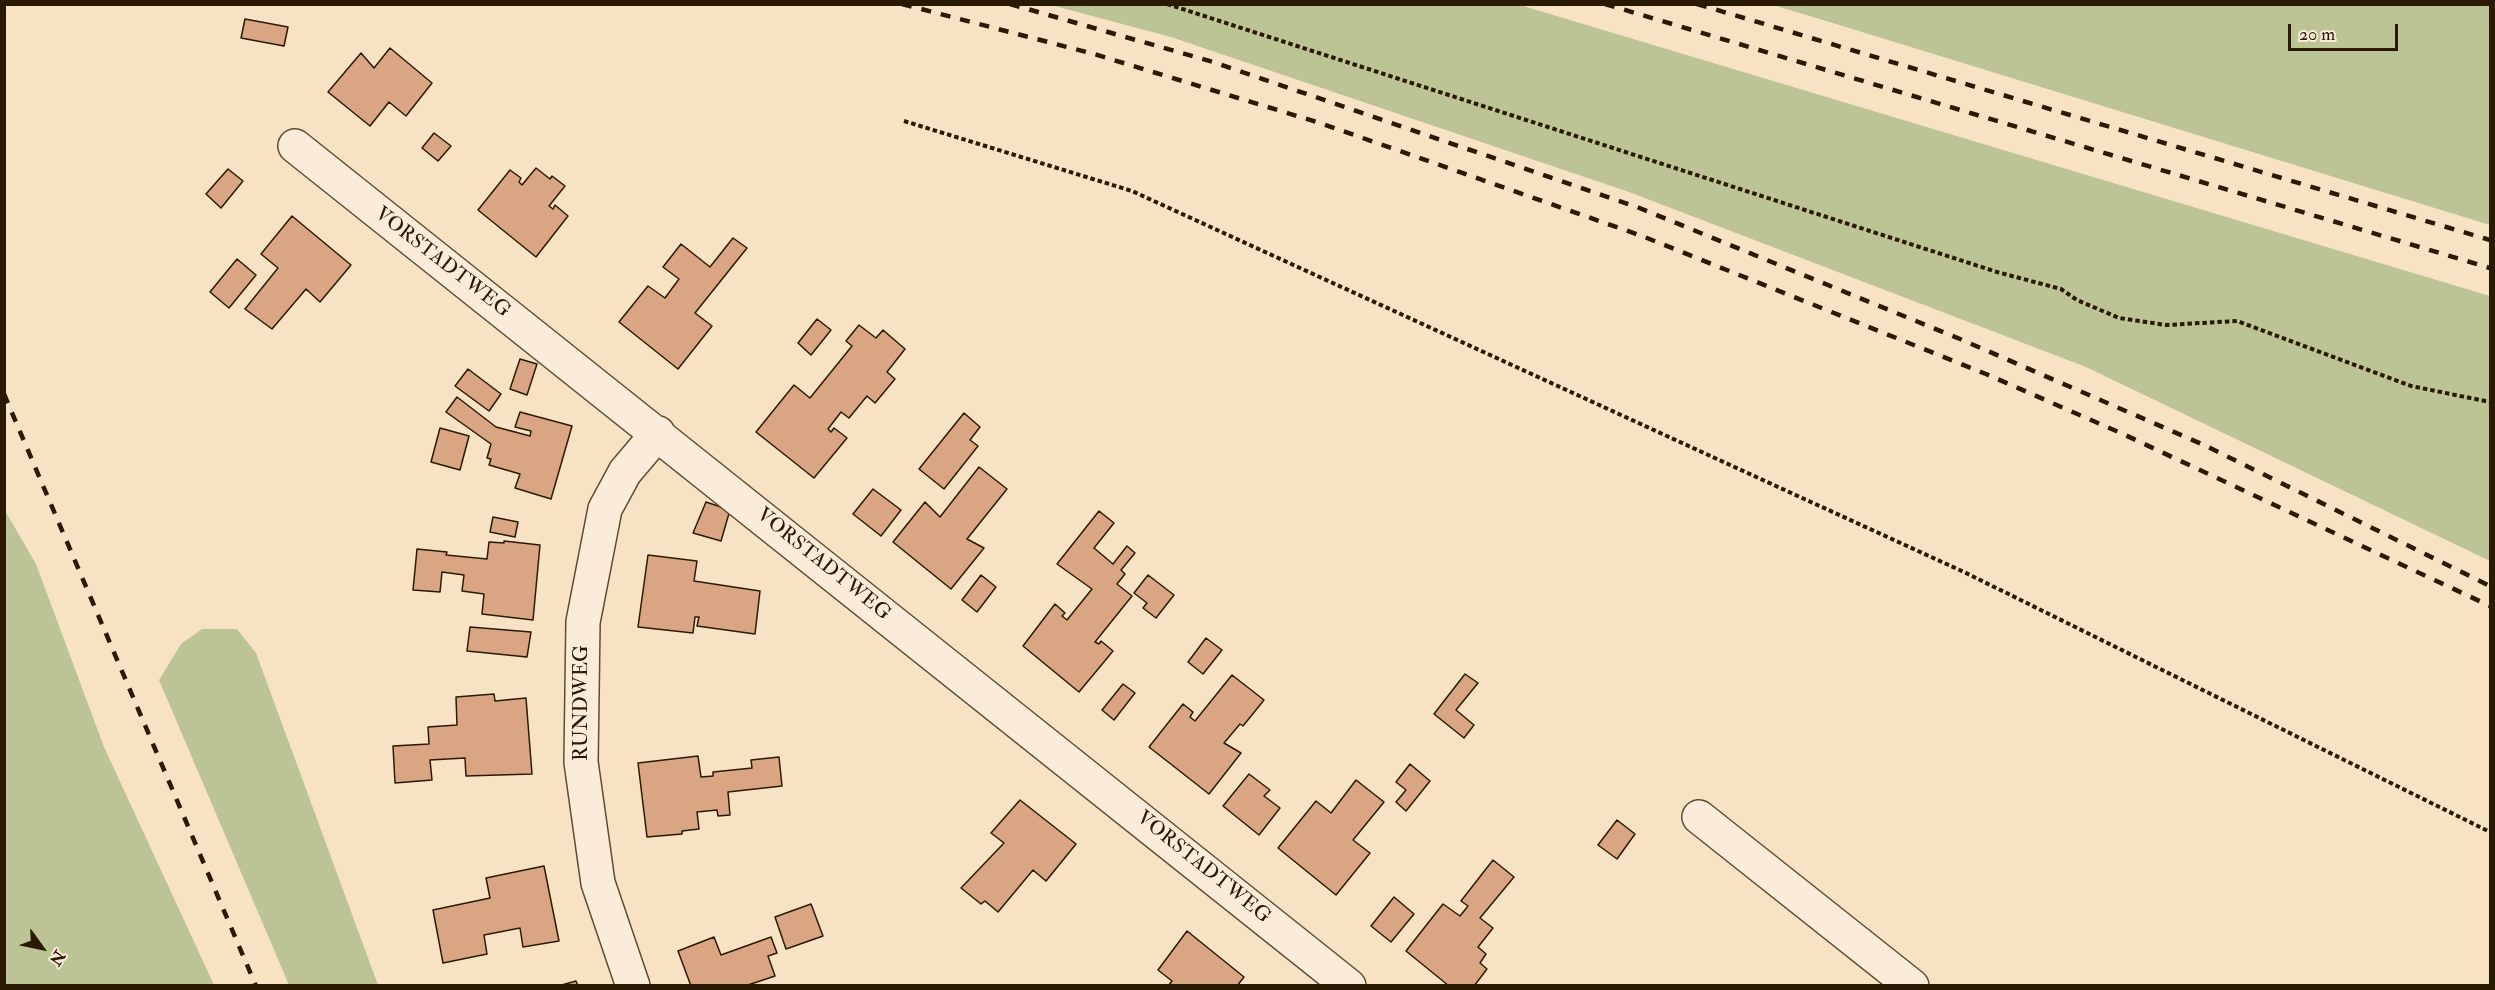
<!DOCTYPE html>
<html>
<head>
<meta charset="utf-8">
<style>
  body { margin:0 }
  #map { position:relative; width:2495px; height:990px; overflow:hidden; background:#f8e2c4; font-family:"IM FELL Double Pica",serif }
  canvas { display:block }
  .frame { position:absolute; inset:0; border:6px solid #2b1a03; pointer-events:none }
  .north { position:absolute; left:12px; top:918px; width:60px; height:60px; -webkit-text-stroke:4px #faecd9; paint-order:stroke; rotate:123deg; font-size:16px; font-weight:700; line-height:24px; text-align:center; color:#2b1a03 }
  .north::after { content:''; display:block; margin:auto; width:21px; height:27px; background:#2b1a03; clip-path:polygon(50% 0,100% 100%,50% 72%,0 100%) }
  .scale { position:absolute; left:2288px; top:24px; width:110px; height:27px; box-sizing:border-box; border:3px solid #2b1a03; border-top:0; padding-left:8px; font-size:18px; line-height:21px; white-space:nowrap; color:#2b1a03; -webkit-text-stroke:4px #faecd9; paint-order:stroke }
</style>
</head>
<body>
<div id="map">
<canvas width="2495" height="990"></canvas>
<div class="frame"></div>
<div class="north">N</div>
<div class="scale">20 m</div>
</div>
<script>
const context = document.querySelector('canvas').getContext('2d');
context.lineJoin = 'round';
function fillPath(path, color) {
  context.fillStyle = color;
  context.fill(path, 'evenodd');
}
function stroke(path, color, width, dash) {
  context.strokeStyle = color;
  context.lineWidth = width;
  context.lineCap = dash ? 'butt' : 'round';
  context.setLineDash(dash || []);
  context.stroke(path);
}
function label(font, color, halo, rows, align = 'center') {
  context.font = font + ' "IM FELL Double Pica",serif';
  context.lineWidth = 4.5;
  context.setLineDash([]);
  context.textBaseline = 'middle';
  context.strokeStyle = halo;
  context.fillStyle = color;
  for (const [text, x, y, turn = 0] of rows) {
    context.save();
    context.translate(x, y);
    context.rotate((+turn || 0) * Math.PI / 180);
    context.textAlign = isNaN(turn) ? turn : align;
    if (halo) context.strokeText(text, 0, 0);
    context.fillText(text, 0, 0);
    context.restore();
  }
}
const green = new Path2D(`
  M 1051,5 L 1520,5 L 2490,296 L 2490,561 L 2086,367 L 1629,192 L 1171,37 Z
  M 1773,5 L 2490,5 L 2490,225 L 1823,20 Z
  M 4,509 L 36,564 L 104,747 L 214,985 L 5,985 Z
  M 202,629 L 237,629 L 256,653 L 378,985 L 289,985 L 159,680 L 181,644 Z`);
const building = new Path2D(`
  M 245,19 L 288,27 L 284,46 L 241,38 Z
  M 390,48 L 432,83 L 406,116 L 389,102 L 370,126 L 328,92 L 361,53 L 374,68 Z
  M 434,133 L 451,146 L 438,161 L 422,148 Z
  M 536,168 L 550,179 L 552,176 L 565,186 L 549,206 L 553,209 L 555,205 L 568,216 L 536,257 L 478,210 L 510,170 L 521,178 L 519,182 L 522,185 Z
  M 228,169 L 243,181 L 221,208 L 206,194 Z
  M 292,216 L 351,265 L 320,302 L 306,289 L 272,329 L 245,309 L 278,268 L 261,254 Z
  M 733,238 L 747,248 L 695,313 L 712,326 L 678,369 L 619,322 L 648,286 L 665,298 L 679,279 L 663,267 L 681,244 L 710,267 Z
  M 237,259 L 256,275 L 229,308 L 210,292 Z
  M 817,319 L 831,330 L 811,355 L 798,343 Z
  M 859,325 L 876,338 L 883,330 L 905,349 L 887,372 L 895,379 L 875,403 L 867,396 L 849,418 L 841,412 L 828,429 L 831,432 L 834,428 L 847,438 L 814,478 L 756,432 L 794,385 L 810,398 L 852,346 L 846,341 Z
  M 520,359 L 537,364 L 527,395 L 510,389 Z
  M 468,369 L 501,394 L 489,411 L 455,386 Z
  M 457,397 L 496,427 L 530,436 L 531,431 L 515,427 L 520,412 L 572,426 L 551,499 L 515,488 L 520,474 L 489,465 L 491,459 L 487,458 L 491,444 L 446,412 Z
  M 964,413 L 980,427 L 970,440 L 978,446 L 944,489 L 919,469 Z
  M 440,428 L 469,436 L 460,470 L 431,462 Z
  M 979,467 L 1007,489 L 967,539 L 984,548 L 951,589 L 893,542 L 925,502 L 940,517 Z
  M 873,489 L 901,510 L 881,536 L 853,514 Z
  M 706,502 L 730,510 L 721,541 L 693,533 Z
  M 1099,511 L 1114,523 L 1094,548 L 1113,564 L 1127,546 L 1135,553 L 1121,570 L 1125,574 L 1117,584 L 1132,596 L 1095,642 L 1099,644 L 1101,641 L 1113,651 L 1079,692 L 1023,646 L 1055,604 L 1065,613 L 1062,616 L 1067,620 L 1092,589 L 1057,564 Z
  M 493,517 L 518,522 L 515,537 L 490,532 Z
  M 504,541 L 540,545 L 533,620 L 482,614 L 484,594 L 462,591 L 464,575 L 442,572 L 440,592 L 413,590 L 417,549 L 447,552 L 446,555 L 487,559 L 489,542 L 504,543 Z
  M 648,555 L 697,561 L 694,581 L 760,591 L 755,634 L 697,626 L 699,617 L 695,617 L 693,633 L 638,627 Z
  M 981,575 L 996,587 L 977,612 L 962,600 Z
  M 1148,575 L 1174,595 L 1156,618 L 1143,608 L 1147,603 L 1134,593 Z
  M 470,627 L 531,632 L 527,657 L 467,651 Z
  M 1206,638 L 1222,650 L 1203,674 L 1188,662 Z
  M 1465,674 L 1478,683 L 1456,710 L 1474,725 L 1464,738 L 1434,714 Z
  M 1232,675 L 1264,700 L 1243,726 L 1240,724 L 1224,743 L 1241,753 L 1209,794 L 1149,747 L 1183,704 L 1193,712 L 1190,717 L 1195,721 Z
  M 1123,684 L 1135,693 L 1114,720 L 1102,710 Z
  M 494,694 L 495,701 L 526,698 L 532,774 L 466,776 L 465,758 L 430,760 L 432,780 L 395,783 L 393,746 L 429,744 L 428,727 L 457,725 L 456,697 Z
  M 698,756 L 701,777 L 713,776 L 713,772 L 752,768 L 751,760 L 779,757 L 782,786 L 728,792 L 730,815 L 718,816 L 717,810 L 697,812 L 699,829 L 682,831 L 682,834 L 647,837 L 638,763 Z
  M 1410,764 L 1430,781 L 1406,811 L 1396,802 L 1406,790 L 1396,782 Z
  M 1249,774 L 1270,790 L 1264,796 L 1280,808 L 1259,835 L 1223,806 Z
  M 1356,780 L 1384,802 L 1353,840 L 1370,853 L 1336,895 L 1278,848 L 1316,801 L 1331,813 Z
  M 1020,800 L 1076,844 L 1046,881 L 1033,870 L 998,912 L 985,901 L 981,904 L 961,888 L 1004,843 L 991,833 Z
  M 1617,820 L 1635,834 L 1617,859 L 1598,845 Z
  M 1493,860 L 1514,877 L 1480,918 L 1493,928 L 1478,947 L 1486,954 L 1480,963 L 1487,969 L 1474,986 L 1449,986 L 1406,951 L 1443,904 L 1460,916 L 1468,906 L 1461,901 Z
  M 544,866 L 559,941 L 523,947 L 520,928 L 484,935 L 487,954 L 443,963 L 433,910 L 490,898 L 486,878 Z
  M 1394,897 L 1414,914 L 1391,942 L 1371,926 Z
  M 811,904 L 823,936 L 786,949 L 775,917 Z
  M 1187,931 L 1244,977 L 1237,986 L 1168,986 L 1172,981 L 1158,970 Z
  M 714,937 L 721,955 L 771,937 L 777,953 L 768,956 L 775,976 L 745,986 L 691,986 L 678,951 Z
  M 576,981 L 578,986 L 558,986 Z`);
const path = new Path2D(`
  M 1167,4 L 1997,272 L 2061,289 L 2077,300 L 2119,318 L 2166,325 L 2237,321 L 2411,386 L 2490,402
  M 904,121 L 1132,191 L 1966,573 L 2490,832`);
const minor = new Path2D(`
  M 295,146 L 1349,986
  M 1699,817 L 1912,986
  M 633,986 L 598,883 L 581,762 L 583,622 L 605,509 L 625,472 L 658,433`);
const rail = new Path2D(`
  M 902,4 L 1094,54 L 1320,123 L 1642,236 L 1986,374 L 2123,434 L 2490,606
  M 1010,4 L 1213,62 L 1637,207 L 1960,339 L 2204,445 L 2490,586
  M 1605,4 L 2490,268
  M 1697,4 L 2490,240
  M 4,394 L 256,986`);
const streetNames = [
  ["VORSTADTWEG",442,263,38],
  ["VORSTADTWEG",823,565,39],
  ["RUNDWEG",583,703,-90],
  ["VORSTADTWEG",1203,868,39]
];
fillPath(green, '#bcc395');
fillPath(building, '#d9a582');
stroke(building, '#2b1a03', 1.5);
stroke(minor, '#5e4c33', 36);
stroke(path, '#2b1a03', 4, [4.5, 3]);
stroke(minor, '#faecd9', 33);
stroke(rail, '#2b1a03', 4.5, [10, 10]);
label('20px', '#2b1a03', '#faecd9', streetNames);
</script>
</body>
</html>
